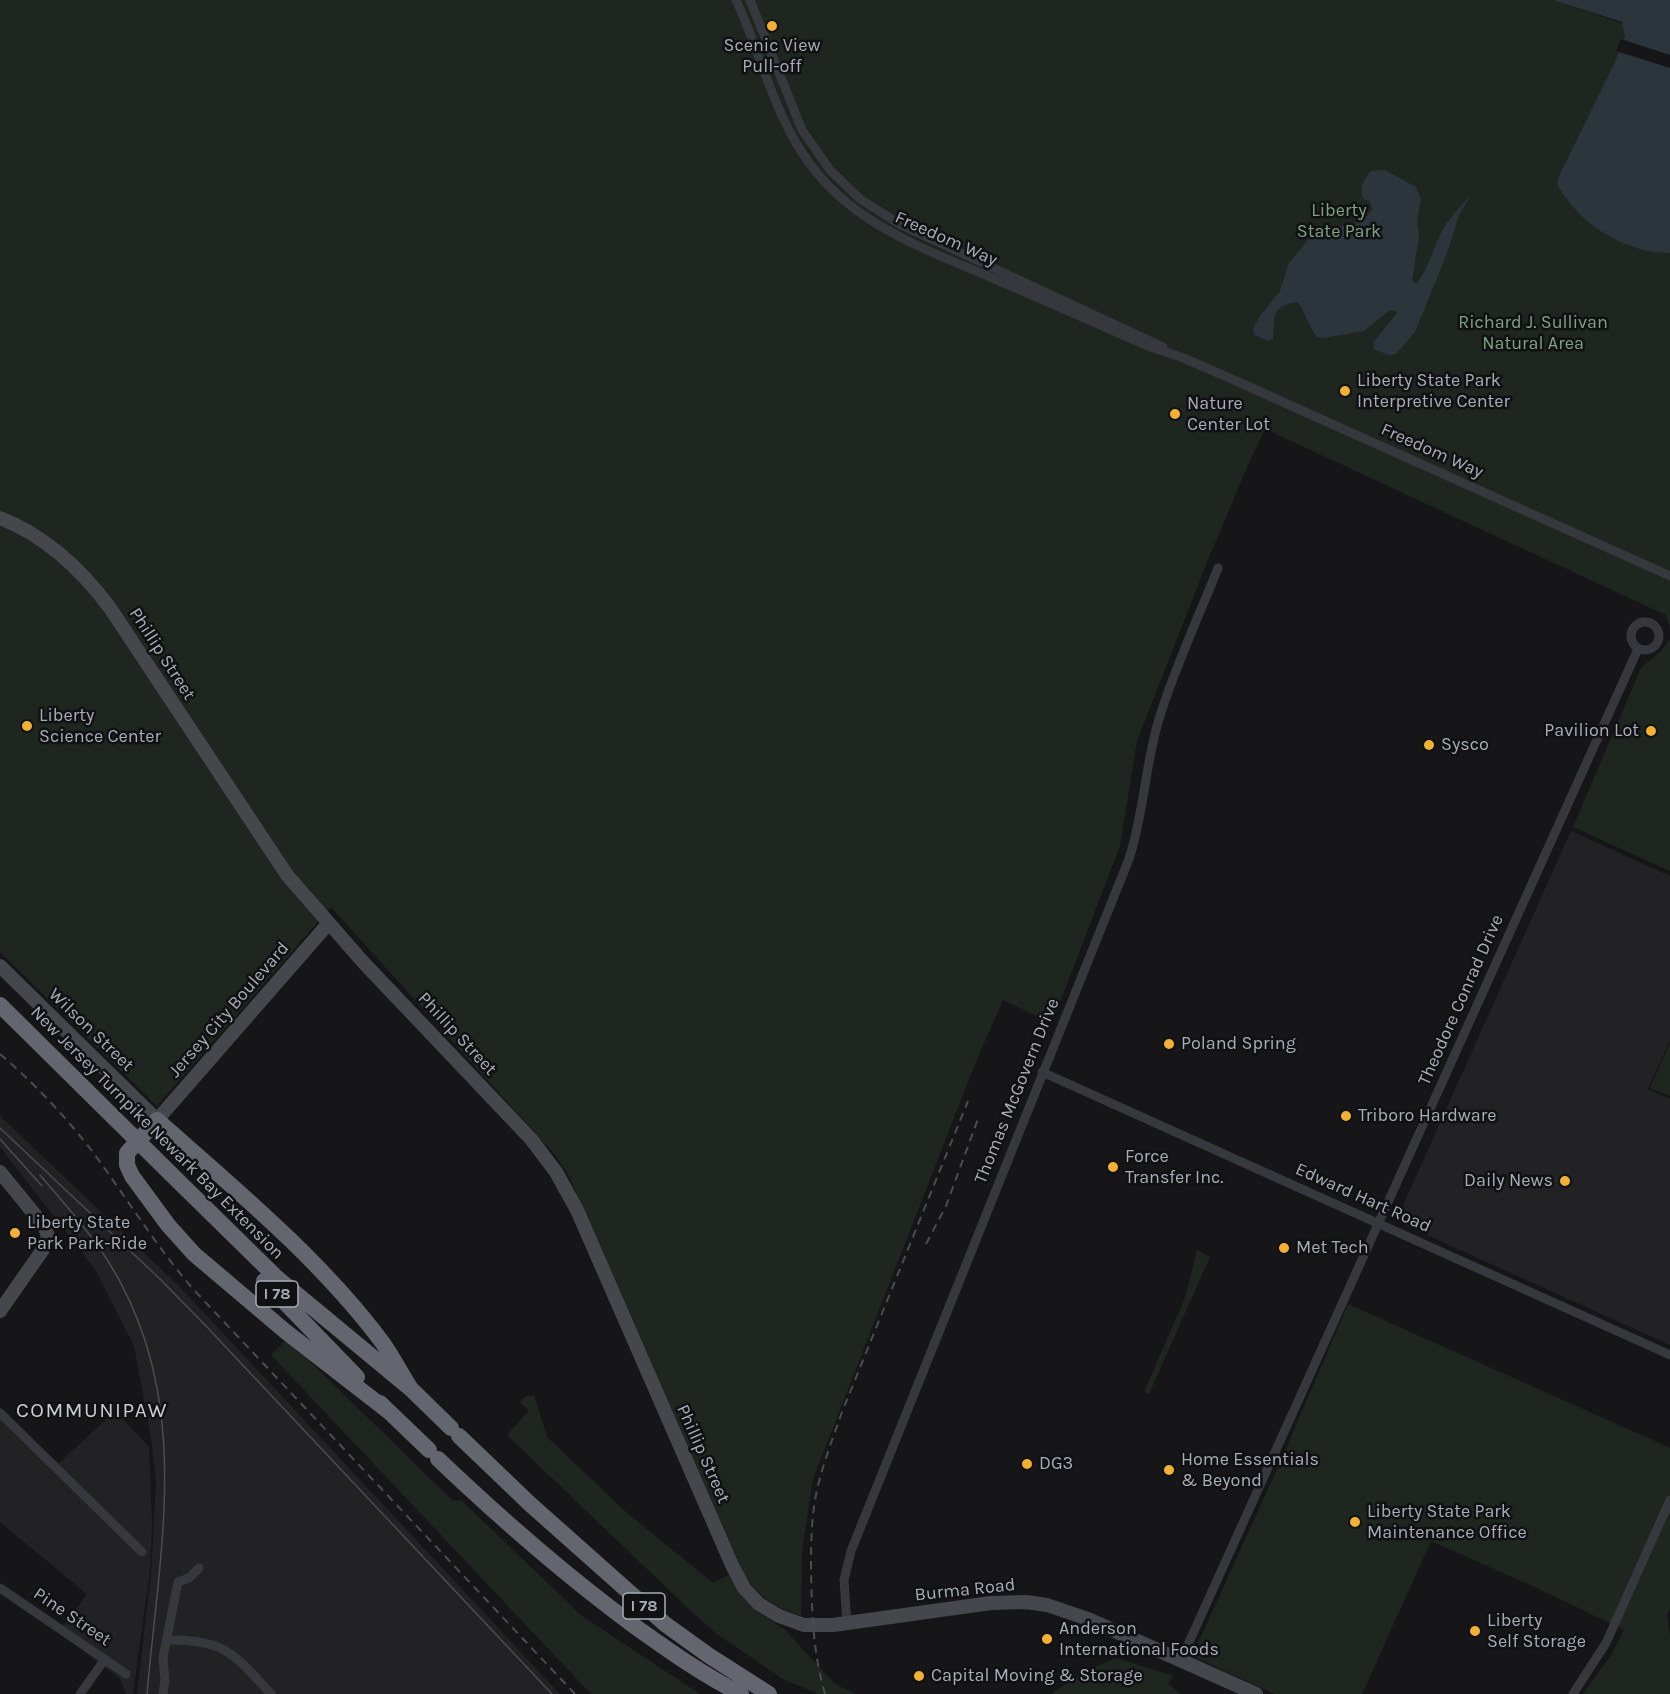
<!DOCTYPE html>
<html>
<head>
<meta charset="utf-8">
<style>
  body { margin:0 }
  canvas { display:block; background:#161618 }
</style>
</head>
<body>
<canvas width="1670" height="1694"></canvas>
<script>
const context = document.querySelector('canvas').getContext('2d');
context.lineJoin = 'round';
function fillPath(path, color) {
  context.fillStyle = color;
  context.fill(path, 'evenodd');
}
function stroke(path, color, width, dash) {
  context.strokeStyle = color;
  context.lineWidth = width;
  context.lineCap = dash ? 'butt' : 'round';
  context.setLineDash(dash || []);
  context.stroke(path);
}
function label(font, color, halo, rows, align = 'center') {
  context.font = font + ' Karla,sans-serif';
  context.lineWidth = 5;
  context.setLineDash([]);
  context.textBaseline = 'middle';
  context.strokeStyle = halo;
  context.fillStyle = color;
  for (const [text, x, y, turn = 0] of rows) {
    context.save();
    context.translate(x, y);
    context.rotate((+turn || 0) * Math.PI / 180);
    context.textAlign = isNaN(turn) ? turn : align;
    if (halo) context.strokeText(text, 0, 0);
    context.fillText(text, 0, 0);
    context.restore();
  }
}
const built = new Path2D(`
  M 1571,831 L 1670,876 L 1670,1040 L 1648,1089 L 1670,1099 L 1670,1345 L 1396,1221 Z
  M 0,1116 L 178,1285 L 560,1694 L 137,1694 L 151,1575 L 156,1483 L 151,1437 L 134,1346 L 96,1271 L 0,1147 Z
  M 115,1411 L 149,1447 L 152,1523 L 150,1570 L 133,1694 L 126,1694 L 120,1679 L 59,1632 L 87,1594 L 0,1522 L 0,1414 L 55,1467 Z`);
const green = new Path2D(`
  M 0,0 L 1553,0 L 1624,24 L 1625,36 L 1614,64 L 1564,171 L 1670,235 L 1670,629 L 1666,615 L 1265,429 L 1248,465 L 1207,562 L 1137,741 L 1120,846 L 1052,1023 L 1003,1000 L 975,1064 L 813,1479 L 802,1551 L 801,1616 C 775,1607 763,1599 746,1578 L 569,1176 L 556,1156 L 331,907 L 157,1106 L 0,952 Z
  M 1670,639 L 1670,871 L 1573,827 L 1641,668 L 1660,652 Z
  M 1670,1043 L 1670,1096 L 1650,1088 Z
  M 1197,1250 L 1210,1257 L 1149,1394 L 1144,1392 L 1185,1298 Z
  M 1348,1304 L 1670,1448 L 1670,1608 L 1667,1615 L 1670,1636 L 1670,1694 L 1583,1694 L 1611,1655 L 1624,1630 L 1537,1588 L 1431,1541 L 1362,1694 L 1275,1694 L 1192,1656 L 1279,1465 Z
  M 287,1339 L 453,1501 L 461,1500 L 582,1616 L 700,1694 L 591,1694 L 271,1355 Z
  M 534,1395 L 547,1437 L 627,1513 L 713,1583 L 729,1575 L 742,1596 L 759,1613 L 784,1629 L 835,1684 L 856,1694 L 818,1694 L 783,1679 L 717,1634 L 691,1611 L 507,1435 L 529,1411 L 520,1402 L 526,1396 Z
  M 1116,1658 L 1173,1676 L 1168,1684 L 1181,1694 L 1051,1694 L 1082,1673 Z`);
const water = new Path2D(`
  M 1553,0 L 1670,0 L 1670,253 C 1659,252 1647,252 1637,248 C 1604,238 1574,215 1557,184 L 1559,176 L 1614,64 L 1625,36 L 1622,22 Z
  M 1385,170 L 1416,187 L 1421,199 L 1417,221 L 1419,237 L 1412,281 L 1416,284 C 1425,276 1436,242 1443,229 C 1450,217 1461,206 1470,196 L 1459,215 L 1446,256 L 1415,332 L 1396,354 L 1388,355 L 1374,349 L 1373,343 L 1397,313 L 1394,310 L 1390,310 L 1364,331 L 1324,338 L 1317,337 C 1308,326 1306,313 1298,302 C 1270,305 1275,317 1273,339 L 1268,341 L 1254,335 L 1253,329 L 1260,316 L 1280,291 L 1289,263 L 1309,239 L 1333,228 L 1361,222 L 1372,210 L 1370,201 L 1363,199 C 1360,187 1363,180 1371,171 Z`);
const pier = new Path2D(`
  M 1621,39 L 1670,55 L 1670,68 L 1616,51 Z`);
const street = new Path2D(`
  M 736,0 C 759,49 771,104 801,151 C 845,222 922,248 995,279 C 1047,302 1098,324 1150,347 L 1181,357 L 1225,376 L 1670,576
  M 750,0 L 802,130 L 830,170 L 860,199 L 901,225 L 1163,347
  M1631 636a14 14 0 1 1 28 0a14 14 0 1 1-28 0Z
  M 1042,1072 L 1670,1355
  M 0,1413 L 142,1552
  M 0,1588 L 126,1674
  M 847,1623 L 844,1580 L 851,1551 L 1129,859 C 1144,813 1145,765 1159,719 C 1175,667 1198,618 1218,568
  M 166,1640 C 225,1639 233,1653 271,1694
  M 1181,1660 L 1638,649
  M 80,1694 L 105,1659
  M 163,1694 L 165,1680 L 163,1658 L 178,1582 L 189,1578 L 199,1568
  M 1573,1694 L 1606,1643 L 1670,1500`);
const secondary = new Path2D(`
  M 0,518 C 46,536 81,569 110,608 L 287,875 L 363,962 L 531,1139 L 556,1172 L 577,1210 L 732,1565 L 744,1588 L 759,1604 L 779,1616 L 804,1625 L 833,1625 L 991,1603 L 1026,1602 L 1047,1605 L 1088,1619 L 1256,1694
  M 0,966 L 157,1120 L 328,924
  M 0,1172 L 44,1226 L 48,1236 L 44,1248 L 0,1311`);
const highway = new Path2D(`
  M 171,1174 L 277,1278 L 411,1389 L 451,1428
  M 264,1281 L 357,1377
  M 380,1403 L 429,1450
  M 388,1411 L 285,1331 L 194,1254 L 168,1225 L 132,1176 L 127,1165 L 127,1153 L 157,1120 C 234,1188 320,1259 382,1342 C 393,1357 401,1374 411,1389
  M 459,1436 L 530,1504 L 665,1624 L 708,1655 L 769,1694
  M 438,1459 C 500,1518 564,1574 633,1625 C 668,1650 703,1675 741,1694`);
const tram = new Path2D(`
  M 0,1128 L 161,1280 L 206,1326 L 552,1694
  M 0,1139 L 42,1186
  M 40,1175 C 64,1203 88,1230 108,1261 C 194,1397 160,1544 147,1694`);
const rail = new Path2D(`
  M 0,1054 C 34,1083 65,1116 92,1151 C 126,1197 156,1246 193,1289 L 575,1694
  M 926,1244 L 946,1206 L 978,1119
  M 825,1694 C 813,1653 812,1614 811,1572 C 811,1544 811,1517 817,1490 C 823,1463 833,1438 842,1412 L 968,1101`);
const highwayBridge = new Path2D(`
  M 0,1005 L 171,1174`);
const markers = [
  [772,26,6,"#f2b134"],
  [1345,391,6,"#f2b134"],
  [1175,414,6,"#f2b134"],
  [27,726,6,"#f2b134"],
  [1651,731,6,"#f2b134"],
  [1429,745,6,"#f2b134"],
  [1169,1044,6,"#f2b134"],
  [1346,1116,6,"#f2b134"],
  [1113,1167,6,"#f2b134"],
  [1565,1181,6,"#f2b134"],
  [15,1233,6,"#f2b134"],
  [1284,1248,6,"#f2b134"],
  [1027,1464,6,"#f2b134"],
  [1169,1470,6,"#f2b134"],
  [1355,1522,6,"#f2b134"],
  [1475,1631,6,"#f2b134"],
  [1047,1639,6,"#f2b134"],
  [919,1676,6,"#f2b134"]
];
const shields = [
  [277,1294,42],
  [644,1606,42]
];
const shieldNames = [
  ["I 78",277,1294],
  ["I 78",644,1606]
];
const poiNames = [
  ["Scenic View",772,46,"center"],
  ["Pull-off",772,67,"center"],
  ["Liberty State Park",1357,381],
  ["Interpretive Center",1357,402],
  ["Nature",1187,404],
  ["Center Lot",1187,425],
  ["Liberty",39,716],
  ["Science Center",39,737],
  ["Pavilion Lot",1639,731,"right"],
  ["Sysco",1441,745],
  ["Poland Spring",1181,1044],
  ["Triboro Hardware",1358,1116],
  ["Force",1125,1157],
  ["Transfer Inc.",1125,1178],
  ["Daily News",1553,1181,"right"],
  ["Liberty State",27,1223],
  ["Park Park-Ride",27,1244],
  ["Met Tech",1296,1248],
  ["Home Essentials",1181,1460],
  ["& Beyond",1181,1481],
  ["DG3",1039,1464],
  ["Liberty State Park",1367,1512],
  ["Maintenance Office",1367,1533],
  ["Liberty",1487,1621],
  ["Self Storage",1487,1642],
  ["Anderson",1059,1629],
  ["International Foods",1059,1650],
  ["Capital Moving & Storage",931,1676]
];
const parkNames = [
  ["Liberty",1339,211],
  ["State Park",1339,232],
  ["Richard J. Sullivan",1533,323],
  ["Natural Area",1533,344]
];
const streetNames = [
  ["Freedom Way",946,239,24],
  ["Freedom Way",1432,451,24],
  ["Phillip Street",162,654,57],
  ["Theodore Conrad Drive",1461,1000,-66],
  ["Jersey City Boulevard",229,1010,-49],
  ["Wilson Street",91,1030,44],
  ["Phillip Street",457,1034,47],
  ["Thomas McGovern Drive",1017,1091,-68],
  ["New Jersey Turnpike Newark Bay Extension",157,1133,45],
  ["Edward Hart Road",1363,1198,24],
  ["Phillip Street",703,1454,66],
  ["Burma Road",965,1590,-6],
  ["Pine Street",72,1617,34]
];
const quarterNames = [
  ["COMMUNIPAW",92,1411]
];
fillPath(built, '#222225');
fillPath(green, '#1e261f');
fillPath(water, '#2c353c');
fillPath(pier, '#161618');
stroke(street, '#37383d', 9);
stroke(secondary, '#45474d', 14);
stroke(highway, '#63666e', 16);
stroke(tram, '#4a4c52', 1.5);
stroke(rail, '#4a4c52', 2, [8, 6]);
stroke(highwayBridge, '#63666e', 16);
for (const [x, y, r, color] of markers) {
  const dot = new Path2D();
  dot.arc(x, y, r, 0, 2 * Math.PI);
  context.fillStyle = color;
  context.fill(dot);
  stroke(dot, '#111113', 2);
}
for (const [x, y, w] of shields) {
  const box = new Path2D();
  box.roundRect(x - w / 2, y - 13, w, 26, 4.5);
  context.fillStyle = '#111113';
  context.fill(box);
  stroke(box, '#a8adb8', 1.5);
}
label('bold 16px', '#a8adb8', null, shieldNames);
label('18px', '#a8adb8', '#111113', poiNames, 'left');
label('18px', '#7fa381', '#111113', parkNames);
label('18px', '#a8adb8', '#111113', streetNames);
context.letterSpacing = '1.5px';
label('21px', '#c9ccd4', '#111113', quarterNames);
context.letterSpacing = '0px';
</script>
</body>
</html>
